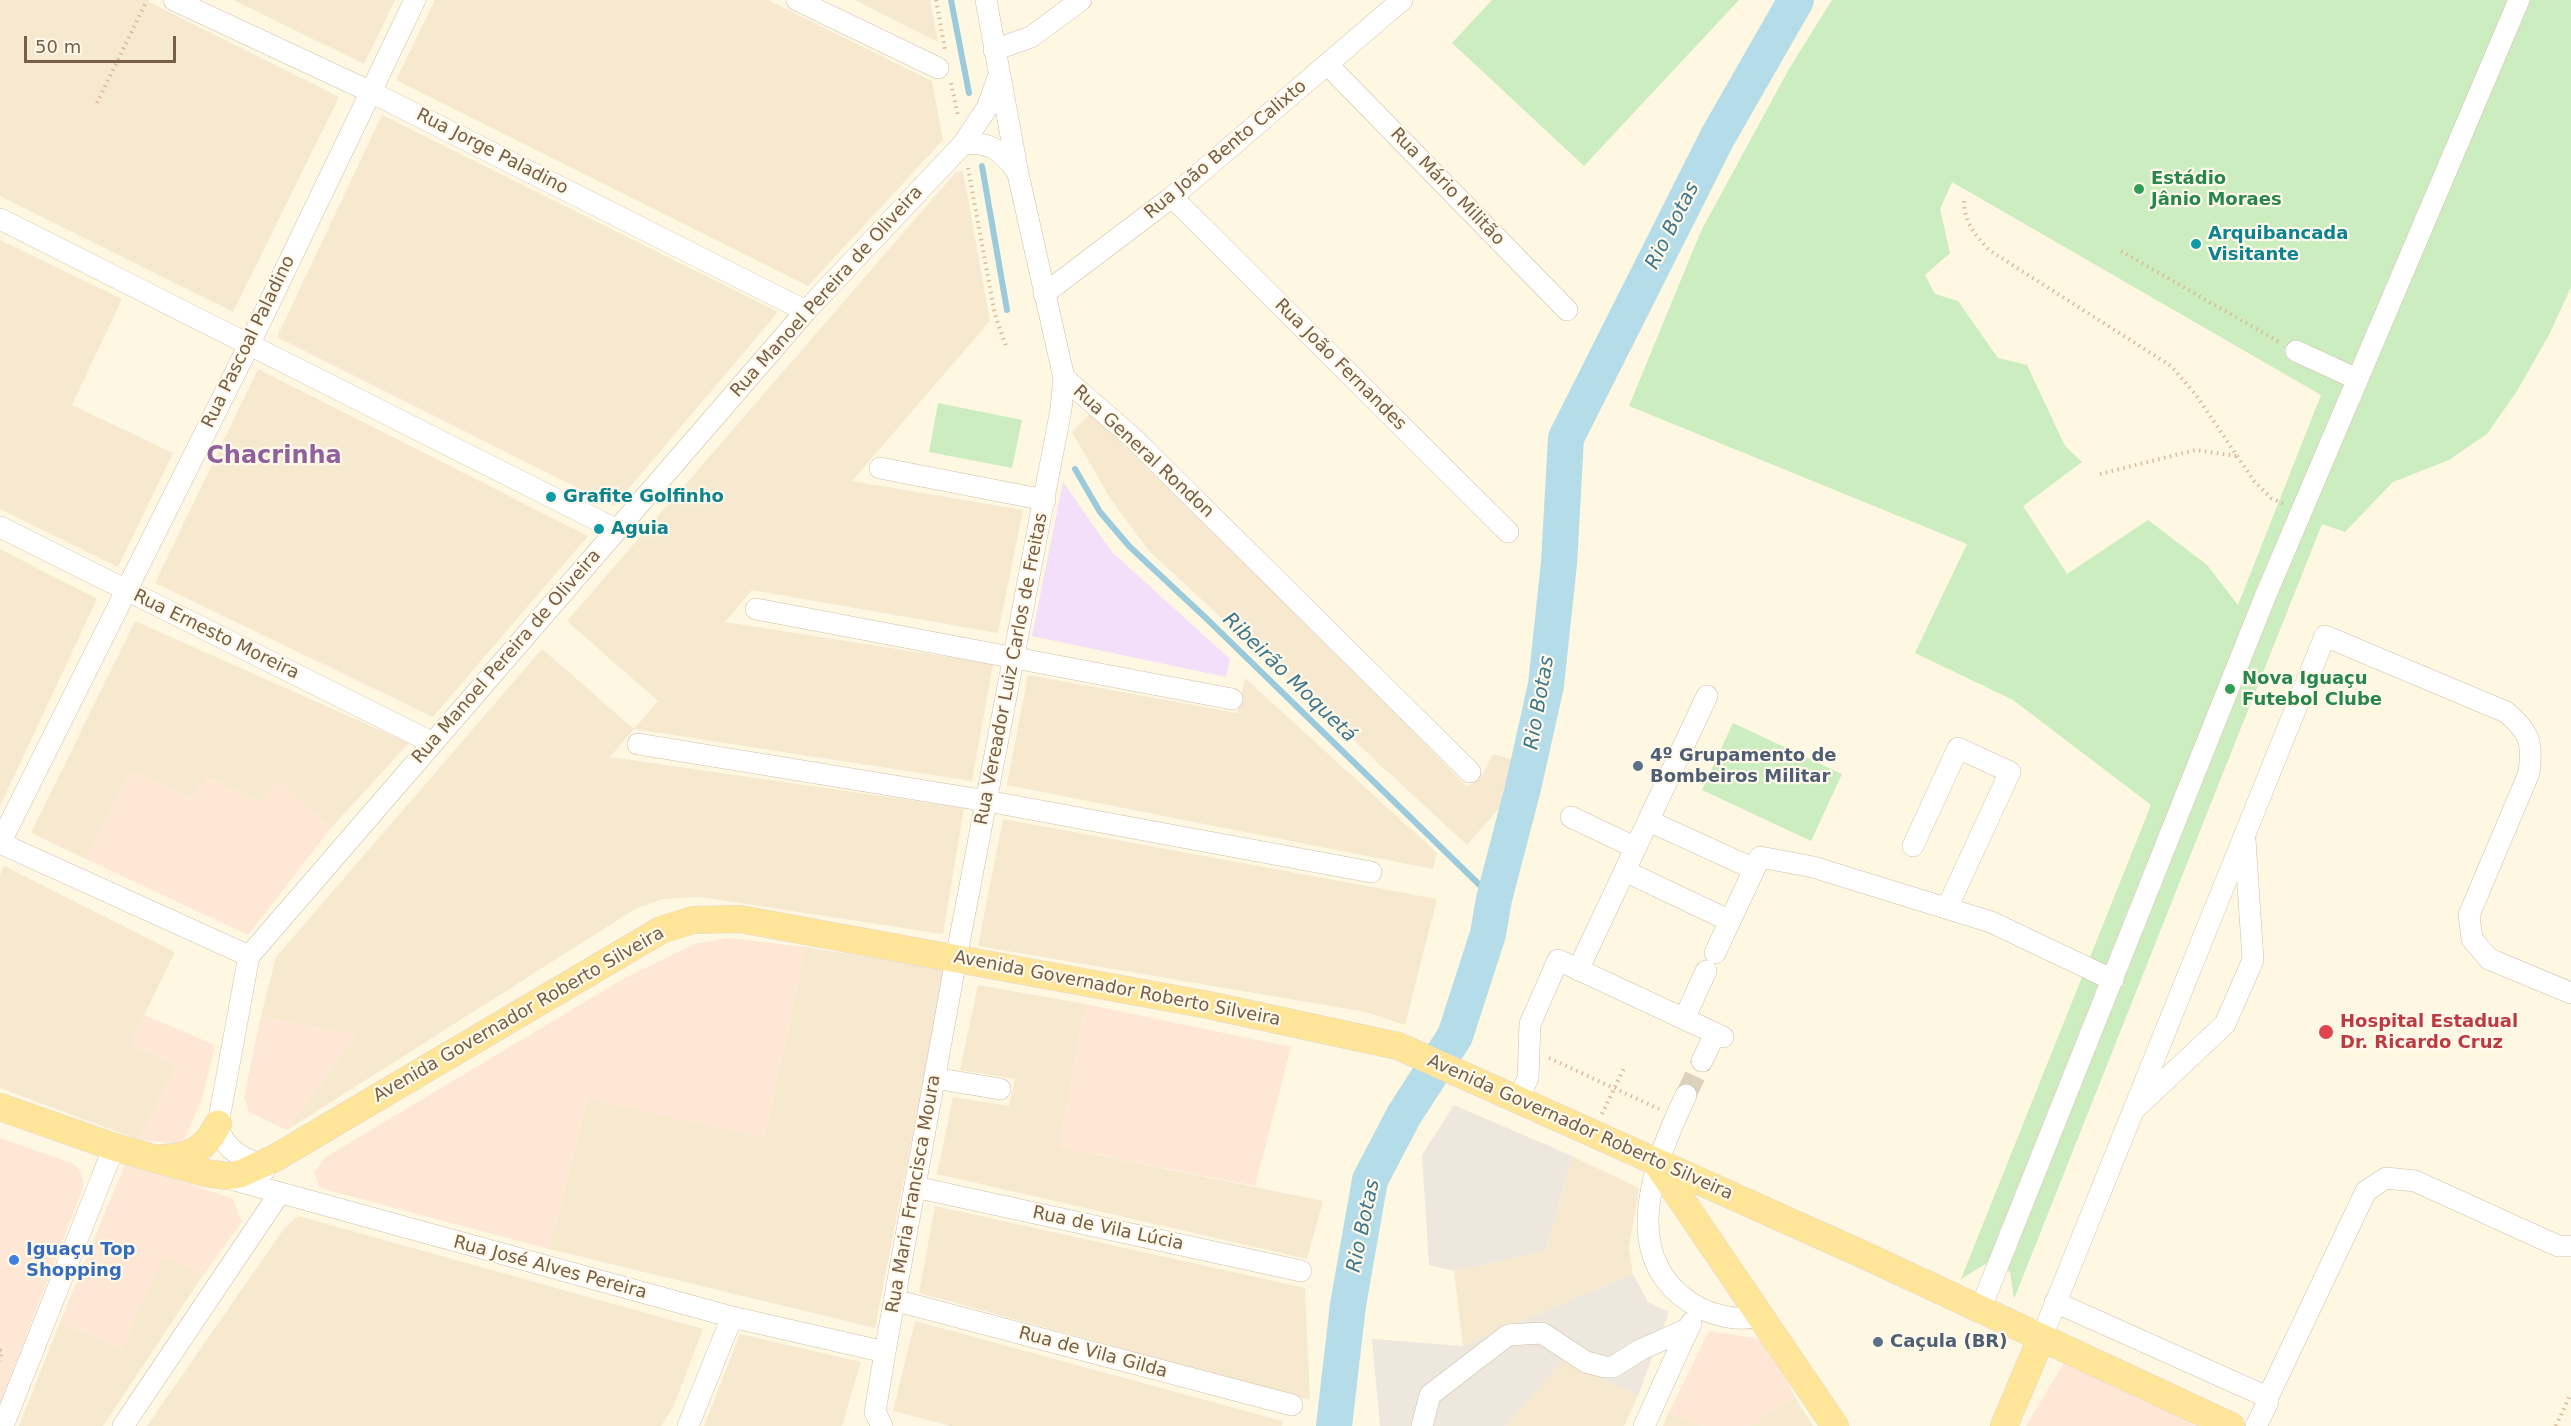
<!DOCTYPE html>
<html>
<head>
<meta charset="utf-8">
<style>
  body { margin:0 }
  #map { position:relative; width:2571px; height:1426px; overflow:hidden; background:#fef7e2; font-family:"DejaVu Sans",sans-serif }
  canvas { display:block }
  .scale { position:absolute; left:24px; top:36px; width:152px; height:27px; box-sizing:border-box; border:3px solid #785e46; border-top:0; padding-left:8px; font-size:18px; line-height:21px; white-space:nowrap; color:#785e46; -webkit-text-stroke:4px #fff9ea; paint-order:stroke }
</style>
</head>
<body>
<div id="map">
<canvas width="2571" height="1426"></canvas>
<div class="scale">50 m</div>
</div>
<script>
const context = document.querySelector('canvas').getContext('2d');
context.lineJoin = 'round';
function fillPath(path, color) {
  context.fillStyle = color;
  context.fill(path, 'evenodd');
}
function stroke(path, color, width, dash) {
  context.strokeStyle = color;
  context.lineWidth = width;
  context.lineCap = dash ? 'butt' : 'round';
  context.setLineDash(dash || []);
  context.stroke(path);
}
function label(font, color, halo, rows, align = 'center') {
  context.font = font + ' "DejaVu Sans",sans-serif';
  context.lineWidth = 4.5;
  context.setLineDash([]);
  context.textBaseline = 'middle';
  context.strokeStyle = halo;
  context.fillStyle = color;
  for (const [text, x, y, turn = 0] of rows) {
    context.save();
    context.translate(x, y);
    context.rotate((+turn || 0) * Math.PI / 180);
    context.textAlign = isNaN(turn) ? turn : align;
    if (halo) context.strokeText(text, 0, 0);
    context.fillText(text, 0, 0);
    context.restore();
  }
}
const residential = new Path2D(`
  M 0,0 L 145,0 L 339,97 L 233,312 L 0,196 Z
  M 233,0 L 395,0 L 364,64 Z
  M 435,0 L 768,0 L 932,81 L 943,140 L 808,286 L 396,80 Z
  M 855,0 L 930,0 L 938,42 Z
  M 382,115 L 778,312 L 614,506 L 277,337 Z
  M 963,171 L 990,321 L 852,481 L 1023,510 L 998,633 L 752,590 L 725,622 L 993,664 L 972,781 L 634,729 L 610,757 L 964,808 L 943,934 L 701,897 L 662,899 L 635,909 L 287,1130 L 356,1035 L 261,1016 L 276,957 L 542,649 L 634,729 L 658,701 L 567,621 L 956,172 Z
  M 0,240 L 122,299 L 72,405 L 173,453 L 118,567 L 0,509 Z
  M 258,369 L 588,536 L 433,717 L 155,583 Z
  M 1091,413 L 1363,679 L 1467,787 L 1483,773 L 1493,754 L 1514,760 L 1502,805 L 1467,845 L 1148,550 L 1110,498 L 1072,432 Z
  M 0,549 L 97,599 L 0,806 Z
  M 135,621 L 409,743 L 331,828 L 277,780 L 262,803 L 206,777 L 192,797 L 131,771 L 86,859 L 31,833 Z
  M 1028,675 L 1237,713 L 1245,678 L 1437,853 L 1433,869 L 1007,785 Z
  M 1003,819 L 1437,899 L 1405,1025 L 1366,1012 L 978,946 Z
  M 4,866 L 175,952 L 130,1044 L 176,1066 L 139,1140 L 0,1088 L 0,875 Z
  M 806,947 L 945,969 L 875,1328 L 549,1249 L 588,1098 L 764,1138 Z
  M 978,985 L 1085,1004 L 1059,1147 L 1323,1201 L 1307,1259 L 937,1174 L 953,1097 L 1009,1106 L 1015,1079 L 960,1070 Z
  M 1572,1156 L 1639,1188 L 1629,1248 L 1633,1274 L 1463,1346 L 1454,1271 L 1545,1251 Z
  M 935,1206 L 1305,1288 L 1310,1400 L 919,1293 Z
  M 298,1216 L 703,1329 L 674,1405 L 661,1426 L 147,1426 L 285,1227 Z
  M 163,1256 L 203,1275 L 103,1426 L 19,1426 L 60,1322 L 122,1349 Z
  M 915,1321 L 1282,1421 L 1282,1426 L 951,1426 L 893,1411 Z
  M 740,1334 L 861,1362 L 842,1426 L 704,1426 Z
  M 1562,1361 L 1638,1395 L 1624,1426 L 1505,1426 Z
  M 1795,1397 L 1813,1426 L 1749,1426 Z
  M 1669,1412 L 1702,1426 L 1663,1426 Z`);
const commercial = new Path2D(`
  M 131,771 L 192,797 L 205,777 L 262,803 L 277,779 L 331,828 L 248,935 L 86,859 Z
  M 728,938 L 806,947 L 764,1138 L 588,1099 L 549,1249 L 320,1188 L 314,1173 L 326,1157 L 625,978 L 695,944 Z
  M 1085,1004 L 1291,1047 L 1255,1186 L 1059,1147 Z
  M 144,1015 L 215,1045 L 202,1099 L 182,1144 L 139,1140 L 176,1066 L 130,1044 Z
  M 261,1016 L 356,1035 L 287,1130 L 249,1112 L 244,1097 Z
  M 0,1138 L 71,1163 L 78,1168 L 83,1179 L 83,1188 L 0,1404 Z
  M 126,1162 L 233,1199 L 242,1222 L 203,1275 L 163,1257 L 122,1349 L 60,1322 Z
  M 1709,1331 L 1766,1340 L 1795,1397 L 1749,1426 L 1702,1426 L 1669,1412 Z
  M 2070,1353 L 2210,1426 L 2026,1426 Z`);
const industrial = new Path2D(`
  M 1454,1105 L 1572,1156 L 1545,1251 L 1454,1271 L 1429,1265 L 1422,1155 Z
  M 1633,1274 L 1648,1302 L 1669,1312 L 1638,1395 L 1562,1361 L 1505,1426 L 1380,1426 L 1372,1339 L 1463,1346 Z`);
const education = new Path2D(`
  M 1063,482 L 1112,552 L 1230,659 L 1226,677 L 1032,636 Z`);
const green = new Path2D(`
  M 1492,0 L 1739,0 L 1584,166 L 1452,43 Z
  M 1832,0 L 2571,0 L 2571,287 L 2550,333 L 2517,391 L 2487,434 L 2449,460 L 2393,482 L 2345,532 L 2322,524 L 2014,1299 L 2010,1272 L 1987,1263 L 1961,1279 L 2151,805 L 2013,700 L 1915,653 L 1967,544 L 1629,406 L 1701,231 L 1790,67 ZM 1952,182 L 2321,395 L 2238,605 L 2207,565 L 2148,520 L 2067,574 L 2023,506 L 2082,462 L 2065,446 L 2027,365 L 1998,358 L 1958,301 L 1935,294 L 1925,275 L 1950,253 L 1940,209 Z
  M 938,403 L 1022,420 L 1012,468 L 929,452 Z
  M 1733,723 L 1842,774 L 1811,841 L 1702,790 Z`);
const stream = new Path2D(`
  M 951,0 L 969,93
  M 982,166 L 1007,310
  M 1075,469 L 1100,512 L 1129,546 L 1208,620 L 1494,899`);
const river = new Path2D(`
  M 1334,1426 L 1348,1305 L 1370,1180 L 1404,1115 L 1455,1036 L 1488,934 L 1494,899 L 1523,788 L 1546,685 L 1559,563 L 1566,438 L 1717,138 L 1796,0`);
const minorTunnel = new Path2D(`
  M 1686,1095 L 1702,1061`);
const path = new Path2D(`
  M 936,0 L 945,49
  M 951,83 L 958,116
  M 97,103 L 147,0
  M 968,168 L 995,315 L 1006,346
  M 1964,201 C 1964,222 1975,235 1989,250 L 2171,366 L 2196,395 L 2254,481 L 2271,498 L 2284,504
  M 2121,251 L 2279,342
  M 2100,474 L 2195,450 L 2237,456
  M 1549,1058 L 1659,1109
  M 1602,1114 L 1625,1066
  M 0,1350 L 2,1351 L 0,1361
  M 2556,1426 L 2571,1393`);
const minor = new Path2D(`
  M 174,0 L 371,92 L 806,311
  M 797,0 L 938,68
  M 994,50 L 1031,37 L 1081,0
  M 1328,65 L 1567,310
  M 963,144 C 989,141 1003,151 1017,172
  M 1172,197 L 1508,532
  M 0,219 L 617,530
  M 1044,294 L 1172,197 L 1402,0
  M 2296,351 L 2357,379
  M 1064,378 L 1132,437 L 1470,772
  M 880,468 L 1045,500
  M 0,527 L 433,743
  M 756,609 L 1232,699
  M 638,744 L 987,801 L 1371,872
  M 1571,817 L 1636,848
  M 1649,821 L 1754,869
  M 0,843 L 250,343 L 415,0
  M 0,843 L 249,956
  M 1913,846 L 1958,748 L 2010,772 L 1947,908
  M 1625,871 L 1730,921
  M 1715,953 L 1760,857 L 1813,867 L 1991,922 L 2113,980
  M 249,956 L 806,311 L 963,144 L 987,108 L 999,75
  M 249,956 L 218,1124 C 222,1148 241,1158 262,1165 L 264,1171
  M 1578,970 L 1707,696
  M 1684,1019 L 1706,971
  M 1702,1061 L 1715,1034
  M 934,1078 L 1000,1089
  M 1686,1095 C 1657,1157 1615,1254 1691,1303 C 1712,1316 1739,1322 1762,1316
  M 1519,1098 L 1528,1078 L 1530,1024 L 1558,960 L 1723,1037
  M 2138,1106 L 2225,1024 L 2253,960 L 2245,840
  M 223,1177 L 732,1317 L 885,1352
  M 915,1187 L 1301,1271
  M 894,1300 L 1292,1405
  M 2055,1302 L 2265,1396 L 2268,1402 L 2256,1426
  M 1980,1310 L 2265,597 L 2519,0
  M 2041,1339 L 2325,636 L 2506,712 C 2530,732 2533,743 2529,773 L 2469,915 L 2472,939 L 2489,959 L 2571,993
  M 2267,1399 L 2366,1191 L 2386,1178 L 2415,1181 L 2558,1246 L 2571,1246
  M 3,1426 L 114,1147
  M 123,1426 L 279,1194
  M 688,1426 L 732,1317
  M 882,1426 L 875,1412 L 885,1352 L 956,959 L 1061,409 L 1064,378 L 1018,174 L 986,0
  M 1422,1426 L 1430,1395 L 1508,1335 L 1542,1333 L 1586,1362 L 1605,1367 L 1613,1367 L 1640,1350 L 1687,1329
  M 1644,1426 L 1691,1323`);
const major = new Path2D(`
  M 0,1107 L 114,1147 L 205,1173 L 228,1176 L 240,1174 L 275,1158 L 661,930 L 693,920 L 740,919 L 1208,1005 L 1398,1046 L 1864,1255 L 2231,1426
  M 160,1158 C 189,1158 205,1150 218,1124
  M 1657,1164 L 1835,1426
  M 2004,1426 L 2041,1339`);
const markers = [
  [2139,189,6,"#2e9e5b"],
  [2196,244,6,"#0f9aa8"],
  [551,497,6,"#0f9aa8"],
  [599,529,6,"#0f9aa8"],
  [2230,689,6,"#2e9e5b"],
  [1638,766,6,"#5c6f8a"],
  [2326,1032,8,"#e0444e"],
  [14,1260,6,"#3f7fe0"],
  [1878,1342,6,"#5c6f8a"]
];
const streetNames = [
  ["Rua João Bento Calixto",1226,150,-40],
  ["Rua Jorge Paladino",492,152,27],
  ["Rua Mário Militão",1447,187,46],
  ["Rua Manoel Pereira de Oliveira",827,292,-48],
  ["Rua Pascoal Paladino",249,342,-64],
  ["Rua João Fernandes",1340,365,45],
  ["Rua General Rondon",1143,452,43],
  ["Rua Ernesto Moreira",216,635,26],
  ["Rua Manoel Pereira de Oliveira",507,657,-49],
  ["Rua Vereador Luiz Carlos de Freitas",1012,669,-79],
  ["Avenida Governador Roberto Silveira",1117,989,11],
  ["Avenida Governador Roberto Silveira",519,1015,-30],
  ["Avenida Governador Roberto Silveira",1580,1128,24],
  ["Rua Maria Francisca Moura",914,1194,-80],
  ["Rua de Vila Lúcia",1108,1229,12],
  ["Rua José Alves Pereira",550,1268,15],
  ["Rua de Vila Gilda",1093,1353,15]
];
const leisureNames = [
  ["Estádio",2151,179],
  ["Jânio Moraes",2151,200],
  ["Nova Iguaçu",2242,679],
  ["Futebol Clube",2242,700]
];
const cultureNames = [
  ["Arquibancada",2208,234],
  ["Visitante",2208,255],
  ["Grafite Golfinho",563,497],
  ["Aguia",611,529]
];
const serviceNames = [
  ["4º Grupamento de",1650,756],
  ["Bombeiros Militar",1650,777],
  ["Caçula (BR)",1890,1342]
];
const healthNames = [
  ["Hospital Estadual",2340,1022],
  ["Dr. Ricardo Cruz",2340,1043]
];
const shopNames = [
  ["Iguaçu Top",26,1250],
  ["Shopping",26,1271]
];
const waterNames = [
  ["Rio Botas",1673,226,-63],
  ["Ribeirão Moquetá",1289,678,44],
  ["Rio Botas",1540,703,-80],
  ["Rio Botas",1364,1226,-78]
];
const districtNames = [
  ["Chacrinha",274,457]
];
fillPath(residential, '#f6e9d0');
fillPath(commercial, '#ffe7d5');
fillPath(industrial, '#ede7dd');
fillPath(education, '#f4dffa');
fillPath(green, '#ccedbf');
stroke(stream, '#9acadc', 6);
stroke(river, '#b5dce9', 36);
stroke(minorTunnel, '#dcd1bb', 21, [21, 10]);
stroke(minor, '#d0bfa8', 22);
stroke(major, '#dfd8d3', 28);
stroke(path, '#dbbb9a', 4, [1.5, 4.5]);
stroke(minor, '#fff', 21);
stroke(major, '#ffe598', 27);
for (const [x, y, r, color] of markers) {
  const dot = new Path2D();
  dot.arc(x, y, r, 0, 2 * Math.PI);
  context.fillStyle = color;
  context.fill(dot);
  stroke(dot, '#fff9ea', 2);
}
label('18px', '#785e46', '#fff9ea', streetNames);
label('bold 18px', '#27864d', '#fff9ea', leisureNames, 'left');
label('bold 18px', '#0d838f', '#fff9ea', cultureNames, 'left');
label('bold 18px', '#4e5e75', '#fff9ea', serviceNames, 'left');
label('bold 18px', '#be3a42', '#fff9ea', healthNames, 'left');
label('bold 18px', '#366cbe', '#fff9ea', shopNames, 'left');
label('italic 20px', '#3d778e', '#fff9ea', waterNames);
label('bold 24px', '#90619c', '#fff9ea', districtNames);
</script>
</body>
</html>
